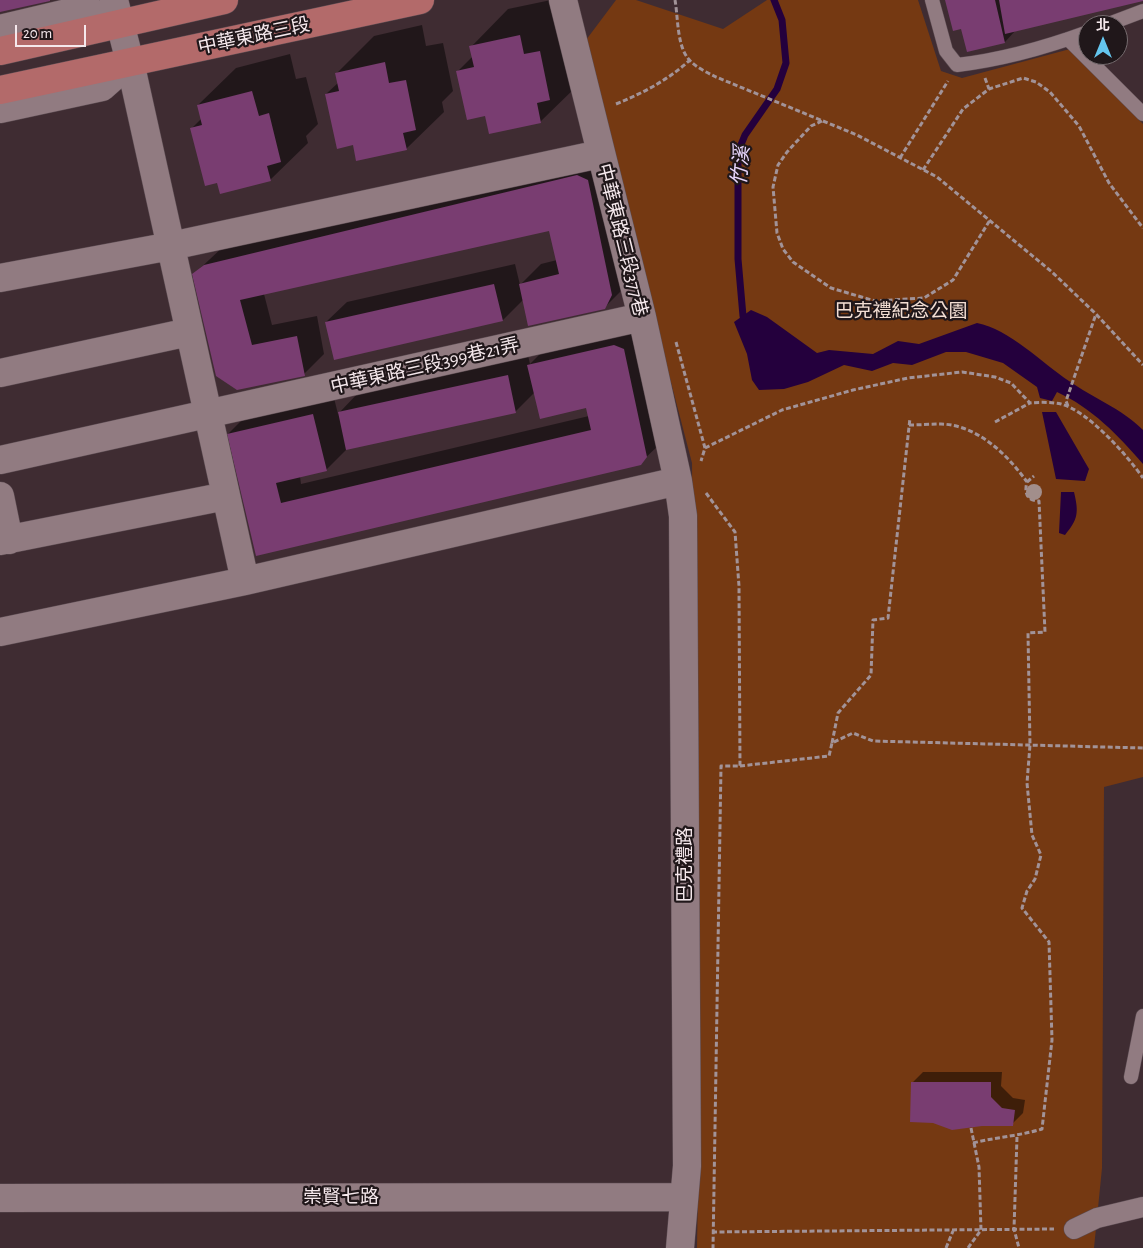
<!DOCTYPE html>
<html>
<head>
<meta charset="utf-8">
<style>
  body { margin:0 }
  #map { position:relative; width:1143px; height:1248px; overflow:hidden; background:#3f2c32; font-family:"Alegreya Sans","Noto Sans TC",sans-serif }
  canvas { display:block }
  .north { position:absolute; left:1078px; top:15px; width:50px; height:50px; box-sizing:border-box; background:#20171a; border:1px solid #756b6e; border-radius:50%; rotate:0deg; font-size:14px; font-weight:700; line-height:20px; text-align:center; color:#f5e8ec }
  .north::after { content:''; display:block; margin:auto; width:18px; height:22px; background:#64c5ee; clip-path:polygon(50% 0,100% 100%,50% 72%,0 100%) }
  .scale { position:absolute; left:15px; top:25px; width:71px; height:22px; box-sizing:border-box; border:2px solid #f5e8ec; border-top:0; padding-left:6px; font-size:15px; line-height:18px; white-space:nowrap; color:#f5e8ec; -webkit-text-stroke:4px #20171a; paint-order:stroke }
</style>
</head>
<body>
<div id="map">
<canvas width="1143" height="1248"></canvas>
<div class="north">北</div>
<div class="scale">20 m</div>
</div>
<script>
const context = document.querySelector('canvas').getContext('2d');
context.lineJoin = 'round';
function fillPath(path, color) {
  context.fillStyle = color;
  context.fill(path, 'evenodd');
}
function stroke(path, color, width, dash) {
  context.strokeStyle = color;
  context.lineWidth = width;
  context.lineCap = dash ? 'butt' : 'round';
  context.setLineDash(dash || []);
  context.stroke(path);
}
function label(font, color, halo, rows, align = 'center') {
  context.font = font + ' "Alegreya Sans","Noto Sans TC",sans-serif';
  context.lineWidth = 4.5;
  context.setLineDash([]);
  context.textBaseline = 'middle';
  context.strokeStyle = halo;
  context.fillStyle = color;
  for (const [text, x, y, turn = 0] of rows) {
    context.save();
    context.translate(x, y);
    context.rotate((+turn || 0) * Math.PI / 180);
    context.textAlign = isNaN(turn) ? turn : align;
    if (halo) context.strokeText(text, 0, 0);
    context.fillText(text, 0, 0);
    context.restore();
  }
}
const green = new Path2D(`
  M 616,0 L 636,0 L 723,29 L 767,0 L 918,0 L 941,71 L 962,78 L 1070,49 L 1143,124 L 1143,777 L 1104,787 L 1102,1168 L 1094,1248 L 697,1248 L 698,1187 L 692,463 L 583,44 Z`);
const water = new Path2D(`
  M 751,310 L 767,317 L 817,353 L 829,350 L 873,354 L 898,341 L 919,344 L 977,323 C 1009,329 1042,363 1069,381 C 1093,398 1121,408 1143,430 L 1143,464 C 1118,435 1092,408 1057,392 L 1052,401 L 1040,398 L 1037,387 L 1003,363 L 966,352 L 946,352 L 912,365 L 893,363 L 872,371 L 844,365 L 808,382 L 784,389 L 759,390 L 752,380 L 747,354 L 734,322 Z
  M 1042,412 L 1056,412 L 1089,469 L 1085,481 L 1056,479 Z
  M 1061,492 L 1074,492 C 1079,513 1078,519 1065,535 L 1059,533 Z`);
const shadow = new Path2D(`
  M 551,0 L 578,85 L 540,122 L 486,115 L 458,71 L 473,56 L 471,47 L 508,9 Z
  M 946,0 L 1140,0 L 1015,31 L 1005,42 L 962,27 Z
  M 422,25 L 426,46 L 443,43 L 453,91 L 442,102 L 444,112 L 406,149 L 354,144 L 326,94 L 339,82 L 337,73 L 374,36 Z
  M 290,54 L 296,79 L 306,77 L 318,124 L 306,136 L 308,143 L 270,180 L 218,181 L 192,128 L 202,118 L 198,105 L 236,68 Z
  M 598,155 L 625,287 L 604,308 L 524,299 L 503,320 L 326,322 L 347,302 L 515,264 L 520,285 L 541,264 L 557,260 L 550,229 L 264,294 L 272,325 L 317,316 L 324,354 L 304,374 L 237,388 L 194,274 L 225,245 Z
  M 635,325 L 661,443 L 640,463 L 257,554 L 228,434 L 248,414 L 333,394 L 338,414 L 359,392 L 528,355 L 530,364 L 549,345 ZM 535,392 L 587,407 L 589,416 L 301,484 L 300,476 L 326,470 L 347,449 L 515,412 Z
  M 923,1072 L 1002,1072 L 1001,1086 L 1013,1098 L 1025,1100 L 1023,1113 L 1012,1124 L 912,1083 Z`);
const stream = new Path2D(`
  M 743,316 L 738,259 L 738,152 L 745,135 L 777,89 L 786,63 L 782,20 L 774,0`);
const building = new Path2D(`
  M 0,0 L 50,0 L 50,1 L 0,12 Z
  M 945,0 L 995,0 L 1005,43 L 967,52 L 961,29 L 953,31 Z
  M 999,0 L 1143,0 L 1143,1 L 1005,34 Z
  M 520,35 L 524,54 L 540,51 L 550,100 L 537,103 L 541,123 L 489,134 L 485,116 L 467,120 L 456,71 L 474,67 L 469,46 Z
  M 385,62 L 389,83 L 406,80 L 416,130 L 403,133 L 407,150 L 356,161 L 353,145 L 337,149 L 325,94 L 339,91 L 335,73 Z
  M 252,91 L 259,116 L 269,113 L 281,162 L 267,166 L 271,181 L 220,194 L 217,183 L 205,186 L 190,128 L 202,125 L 197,105 Z
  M 577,175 L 588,180 L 612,295 L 605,309 L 528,326 L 519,284 L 559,274 L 549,231 L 240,300 L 252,345 L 297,336 L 305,376 L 237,390 L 216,376 L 192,274 L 204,265 Z
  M 494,284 L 503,321 L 334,360 L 325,322 Z
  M 614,345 L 624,349 L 647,457 L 641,465 L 256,556 L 227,434 L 313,414 L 327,471 L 276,483 L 281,503 L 591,430 L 586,408 L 540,419 L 527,365 Z
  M 508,375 L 516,413 L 346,450 L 338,412 Z
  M 911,1082 L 991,1082 L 991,1097 L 1002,1108 L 1015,1110 L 1013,1126 L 982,1126 L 952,1130 L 933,1123 L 910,1122 Z`);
const path = new Path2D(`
  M 675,0 C 678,17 677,43 687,57 C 693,66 706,72 716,77 L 857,135 L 937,177 L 1052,272 L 1096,314 L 1143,365
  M 985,78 L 989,89
  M 616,104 C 643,93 668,80 690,60
  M 822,121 L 811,126 L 787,152 L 778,165 L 773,187 L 777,233 L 783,249 L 793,262 L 831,288 L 875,301 L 924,298 L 953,280 L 990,220
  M 900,158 L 948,81
  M 923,170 L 963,109 L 989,89 L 1023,78 L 1036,82 L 1050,92 L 1079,126 L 1109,183 L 1143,228
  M 676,342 L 705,448 L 701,461
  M 1068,406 L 1066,401 L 1096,314
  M 995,422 L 1030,403
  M 909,425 C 920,425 931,424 941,424 C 977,425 1007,454 1027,482 C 1024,493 1027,501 1039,501 L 1045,632 L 1028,633 L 1030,745 L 1027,783 L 1032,835 L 1041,855 L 1035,879 L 1027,891 L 1022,908 L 1049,942 L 1052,1040 L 1042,1129 C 1019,1136 997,1137 973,1143
  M 705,448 L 782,410 L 853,390 L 908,378 L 962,372 L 995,377 L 1011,383 L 1030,403 C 1039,402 1052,402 1061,404 C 1088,411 1127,455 1143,478
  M 1027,482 L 1034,476
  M 706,493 L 735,532 L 739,586 L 740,766 L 721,766 L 713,1248
  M 832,743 L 838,713 L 871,675 L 873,620 L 888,618 L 910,418
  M 740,766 L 829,756 L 832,743 L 853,733 L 873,741 L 1143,748
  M 1017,1137 L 1014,1229 L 1019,1248
  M 712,1232 L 1054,1229
  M 946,1248 L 953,1231
  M 968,1248 L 981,1230 L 979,1167 L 971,1128`);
const service = new Path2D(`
  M 932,0 L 946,51 L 957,65 C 1000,60 1047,47 1088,32
  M 1106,25 L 1143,11
  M 1068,39 L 1143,114
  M 1131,1077 L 1143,1016`);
const pedestrian = new Path2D(`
  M 1074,1229 L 1097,1218 L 1143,1207`);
const minor = new Path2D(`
  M 114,0 L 130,62 L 245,581
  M 563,0 L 642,317 L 678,481 L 683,516 L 687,1166 L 680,1248
  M 0,29 L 84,9 L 121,24
  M 0,109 L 102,87 L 130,62
  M 0,278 L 171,246 L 600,154
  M 0,373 L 189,332
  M 0,460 L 642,317
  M 0,496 L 9,540
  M 0,541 L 226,496
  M 0,632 L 245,581 L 678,481
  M 0,1198 L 683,1197`);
const primary = new Path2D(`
  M 0,51 L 224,0
  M 0,90 L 420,0`);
const trees = [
  [1034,492]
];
const streetNames = [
  ["中華東路三段",254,36,-12],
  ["中華東路三段377巷",622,240,76],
  ["中華東路三段399巷21弄",425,366,-13],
  ["巴克禮路",685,865,-90],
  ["崇賢七路",341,1197]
];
const parkNames = [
  ["巴克禮紀念公園",901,311]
];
const waterNames = [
  ["竹溪",741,166,-85]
];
fillPath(green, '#753912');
fillPath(water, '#24003d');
fillPath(shadow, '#0007');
stroke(stream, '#24003d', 7);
fillPath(building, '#793d71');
stroke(service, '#5b4b51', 15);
stroke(pedestrian, '#5b4b51', 21);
stroke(minor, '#5b4b51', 29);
stroke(primary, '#5b4b51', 29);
stroke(path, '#a29398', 3, [5, 2.5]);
stroke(service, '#917b81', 14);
stroke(pedestrian, '#917b81', 20);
stroke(minor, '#917b81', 28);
stroke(primary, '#b36a6a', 28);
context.fillStyle = '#a28e8b';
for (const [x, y] of trees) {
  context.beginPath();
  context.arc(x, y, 8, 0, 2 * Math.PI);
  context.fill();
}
label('19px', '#f5e8ec', '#20171a', streetNames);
label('19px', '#f3ded3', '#20171a', parkNames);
label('italic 20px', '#e7d6fc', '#20171a', waterNames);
</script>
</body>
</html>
